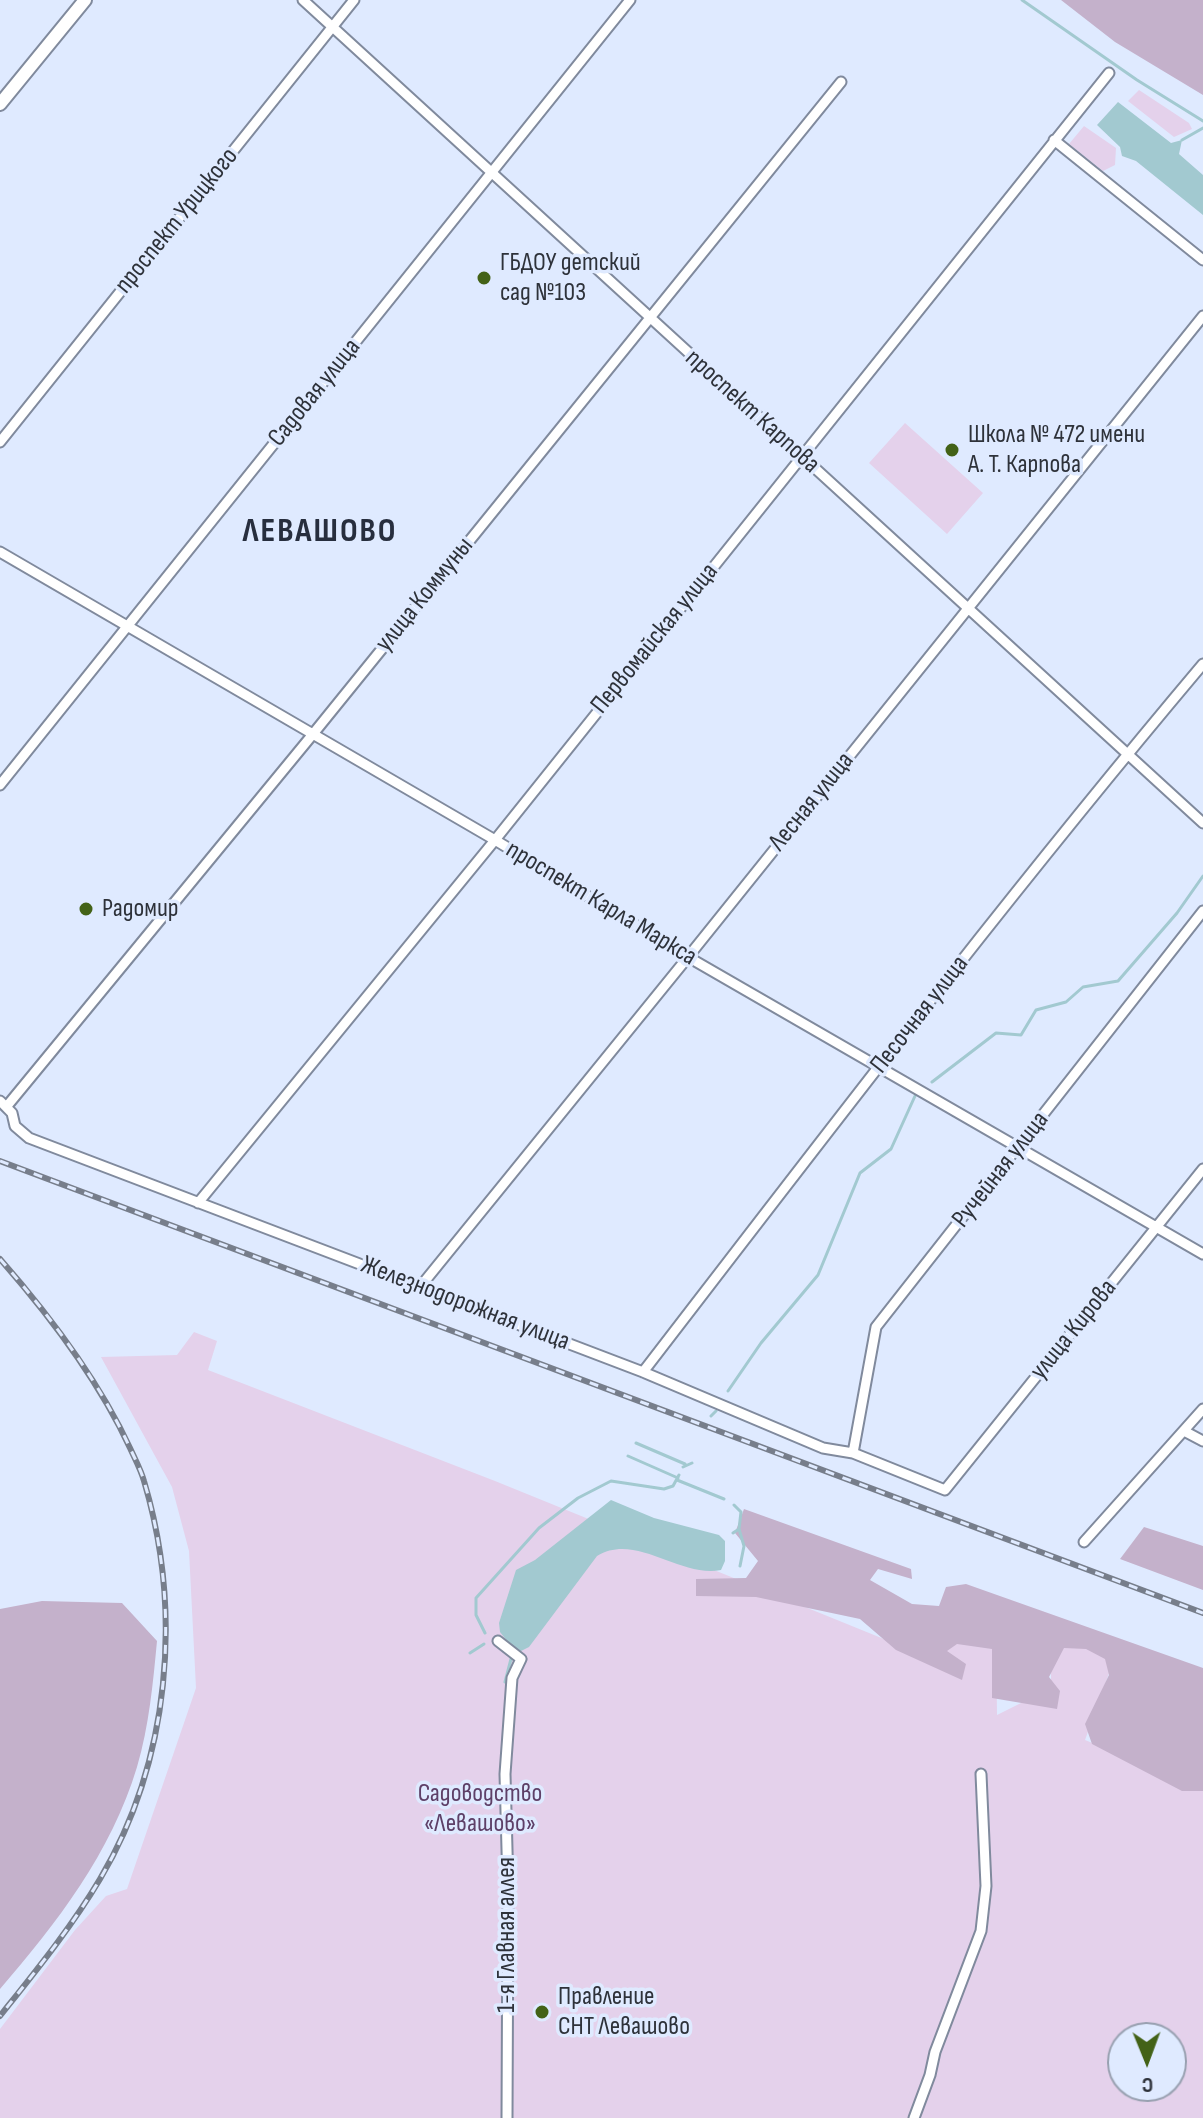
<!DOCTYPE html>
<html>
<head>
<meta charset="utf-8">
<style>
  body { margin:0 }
  #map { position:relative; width:1203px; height:2118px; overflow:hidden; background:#dfeaff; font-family:"Sofia Sans Condensed",sans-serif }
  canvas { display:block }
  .north { position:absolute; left:1107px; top:2022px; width:80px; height:80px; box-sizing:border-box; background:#dfeaff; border:2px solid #98a0b0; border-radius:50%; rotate:179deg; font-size:22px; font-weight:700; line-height:32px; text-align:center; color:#2e323a }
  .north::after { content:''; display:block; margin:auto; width:28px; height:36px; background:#436217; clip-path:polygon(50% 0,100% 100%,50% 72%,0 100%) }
</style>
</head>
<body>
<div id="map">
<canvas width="1203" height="2118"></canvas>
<div class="north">С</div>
</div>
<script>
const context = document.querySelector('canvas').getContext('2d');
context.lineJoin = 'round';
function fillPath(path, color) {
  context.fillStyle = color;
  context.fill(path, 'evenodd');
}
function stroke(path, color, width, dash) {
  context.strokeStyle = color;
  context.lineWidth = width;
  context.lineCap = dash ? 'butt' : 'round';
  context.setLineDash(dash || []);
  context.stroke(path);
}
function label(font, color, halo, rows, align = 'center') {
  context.font = font + ' "Sofia Sans Condensed",sans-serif';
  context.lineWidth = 7;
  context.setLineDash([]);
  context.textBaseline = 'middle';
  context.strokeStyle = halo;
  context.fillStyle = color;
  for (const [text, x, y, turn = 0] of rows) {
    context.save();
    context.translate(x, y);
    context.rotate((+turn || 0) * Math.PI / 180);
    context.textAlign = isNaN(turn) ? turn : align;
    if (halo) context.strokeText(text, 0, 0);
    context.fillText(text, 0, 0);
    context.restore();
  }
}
const green = new Path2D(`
  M 1139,90 L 1189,123 L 1192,129 L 1174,137 L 1128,101 Z
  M 1084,126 L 1116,148 L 1115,165 L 1103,171 L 1069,144 Z
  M 905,423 L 983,493 L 947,534 L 869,463 Z
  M 194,1332 L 217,1341 L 208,1370 L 495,1481 L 938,1661 L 940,1629 L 996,1634 L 997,1715 L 1051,1688 L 1051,1633 L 1117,1651 L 1085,1740 L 1203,1788 L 1203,2118 L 0,2118 L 0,2029 L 75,1930 L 106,1896 L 127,1889 L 196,1688 L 189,1551 L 172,1487 L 101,1357 L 177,1355 ZM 1123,2038 L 1171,2038 L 1171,2086 L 1123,2086 Z`);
const forest = new Path2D(`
  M 1061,0 L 1203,0 L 1203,95 L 1115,42 Z
  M 744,1509 L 911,1569 L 912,1579 L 878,1569 L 870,1580 L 912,1604 L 939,1606 L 946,1587 L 966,1584 L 1203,1668 L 1203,1791 L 1182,1791 L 1092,1744 L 1085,1724 L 1109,1675 L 1105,1659 L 1086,1649 L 1064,1648 L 1049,1677 L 1060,1691 L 1057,1709 L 992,1698 L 992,1649 L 957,1644 L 947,1651 L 966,1664 L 962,1680 L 896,1650 L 860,1619 L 756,1597 L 696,1596 L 696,1579 L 746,1578 L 758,1561 L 735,1533 Z
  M 1144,1527 L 1203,1546 L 1203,1590 L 1120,1559 Z
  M 42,1601 L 122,1603 L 157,1641 C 153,1683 149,1726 137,1767 C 111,1853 57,1923 0,1989 L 0,1609 Z`);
const water = new Path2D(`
  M 1118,102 L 1171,143 L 1182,140 L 1179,154 L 1203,175 L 1203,215 L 1136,161 L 1122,156 L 1120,147 L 1097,125 Z
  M 611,1500 L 654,1518 L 719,1535 L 725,1541 L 725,1561 L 721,1570 C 679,1578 636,1532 597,1556 L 529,1647 L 521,1651 L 515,1651 L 500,1632 L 499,1623 L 516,1570 L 535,1560 Z`);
const stream = new Path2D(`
  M 1022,0 L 1137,80 L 1203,121
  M 1182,140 L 1203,128
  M 932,1082 L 996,1033 L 1021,1035 L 1036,1010 L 1066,1002 L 1083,987 L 1118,981 L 1177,913 L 1203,876
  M 728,1391 L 761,1343 L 818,1275 L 860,1173 L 891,1149 L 915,1096
  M 711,1416 L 716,1411
  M 636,1443 L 685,1464
  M 628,1456 L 678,1478
  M 683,1467 L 692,1463
  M 677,1480 L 724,1499
  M 739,1529 L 744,1546 L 740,1566
  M 733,1533 L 739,1529 L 741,1512 L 734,1505
  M 485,1633 L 476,1615 L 476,1598 L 539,1528 L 578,1498 L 611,1481 L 664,1489 L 673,1486 L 679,1475
  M 470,1653 L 484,1644
  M 505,1682 L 511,1659`);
const street = new Path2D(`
  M 303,0 L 1203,823
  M 1054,140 L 1203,260
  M 0,442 L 354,0
  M 0,552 L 495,840 L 688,957 L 1203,1254
  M 0,785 L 630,0
  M 0,1101 L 12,1113 L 15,1126 L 29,1138 L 643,1372 L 823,1448 L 853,1453 L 945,1490 L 1203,1169
  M 7,1106 L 313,734 L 841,82
  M 198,1203 L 495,840 L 1109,73
  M 420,1287 L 688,957 L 1203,316
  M 643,1372 C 827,1133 1009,894 1203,664
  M 1184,1431 L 1203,1441
  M 853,1453 L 876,1327 L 1203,911
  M 1084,1542 L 1203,1409
  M 498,1641 L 521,1659 L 512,1678 L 505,1774 L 508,1887 L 507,2118
  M 914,2118 L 930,2075 L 935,2052 L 981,1931 L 986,1886 L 981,1774`);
const secondary = new Path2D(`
  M 0,104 L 85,0`);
const rail = new Path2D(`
  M 0,1161 L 1203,1613
  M 0,1259 C 50,1316 98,1379 130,1448 C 135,1459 141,1470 144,1481 C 183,1612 170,1761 100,1879 C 71,1928 35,1972 0,2016`);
const markers = [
  [484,278,8,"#436217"],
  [952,450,8,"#436217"],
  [86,909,8,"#436217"],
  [542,2012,8,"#436217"]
];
const streetNames = [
  ["проспект Урицкого",177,221,-51],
  ["Садовая улица",315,393,-51],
  ["проспект Карпова",752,412,42],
  ["улица Коммуны",425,595,-51],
  ["Первомайская улица",655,639,-51],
  ["Лесная улица",812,802,-51],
  ["проспект Карла Маркса",601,904,31],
  ["Песочная улица",920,1015,-52],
  ["Ручейная улица",1001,1170,-52],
  ["Железнодорожная улица",465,1304,21],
  ["улица Кирова",1074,1330,-51],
  ["1-я Главная аллея",507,1935,-90]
];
const poiNames = [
  ["ГБДОУ детский",500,263],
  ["сад №103",500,293],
  ["Школа № 472 имени",968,435],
  ["А. Т. Карпова",968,465],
  ["Радомир",102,909],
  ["Правление",558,1997],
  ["СНТ Левашово",558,2027]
];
const parkNames = [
  ["Садоводство",480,1794],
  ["«Левашово»",480,1824]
];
const districtNames = [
  ["ЛЕВАШОВО",320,532]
];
fillPath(green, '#e4d1eb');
fillPath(forest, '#c4b1cb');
fillPath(water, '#a2c9d0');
stroke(stream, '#a2c9d0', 3);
stroke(street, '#808a9d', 13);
stroke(secondary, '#808a9d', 16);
stroke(street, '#fff', 9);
stroke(secondary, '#fff', 12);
stroke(rail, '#777e8b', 6);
stroke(rail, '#dfeaff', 3, [9]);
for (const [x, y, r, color] of markers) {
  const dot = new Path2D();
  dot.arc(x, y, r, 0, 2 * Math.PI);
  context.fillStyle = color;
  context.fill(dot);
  stroke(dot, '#dfeaff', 3);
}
label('26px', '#2e323a', '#dfeaff', streetNames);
label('26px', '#2e323a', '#dfeaff', poiNames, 'left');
label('26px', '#5e4068', '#dfeaff', parkNames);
context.letterSpacing = '2px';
label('bold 34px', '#272e3e', '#dfeaff', districtNames);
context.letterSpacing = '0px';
</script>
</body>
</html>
